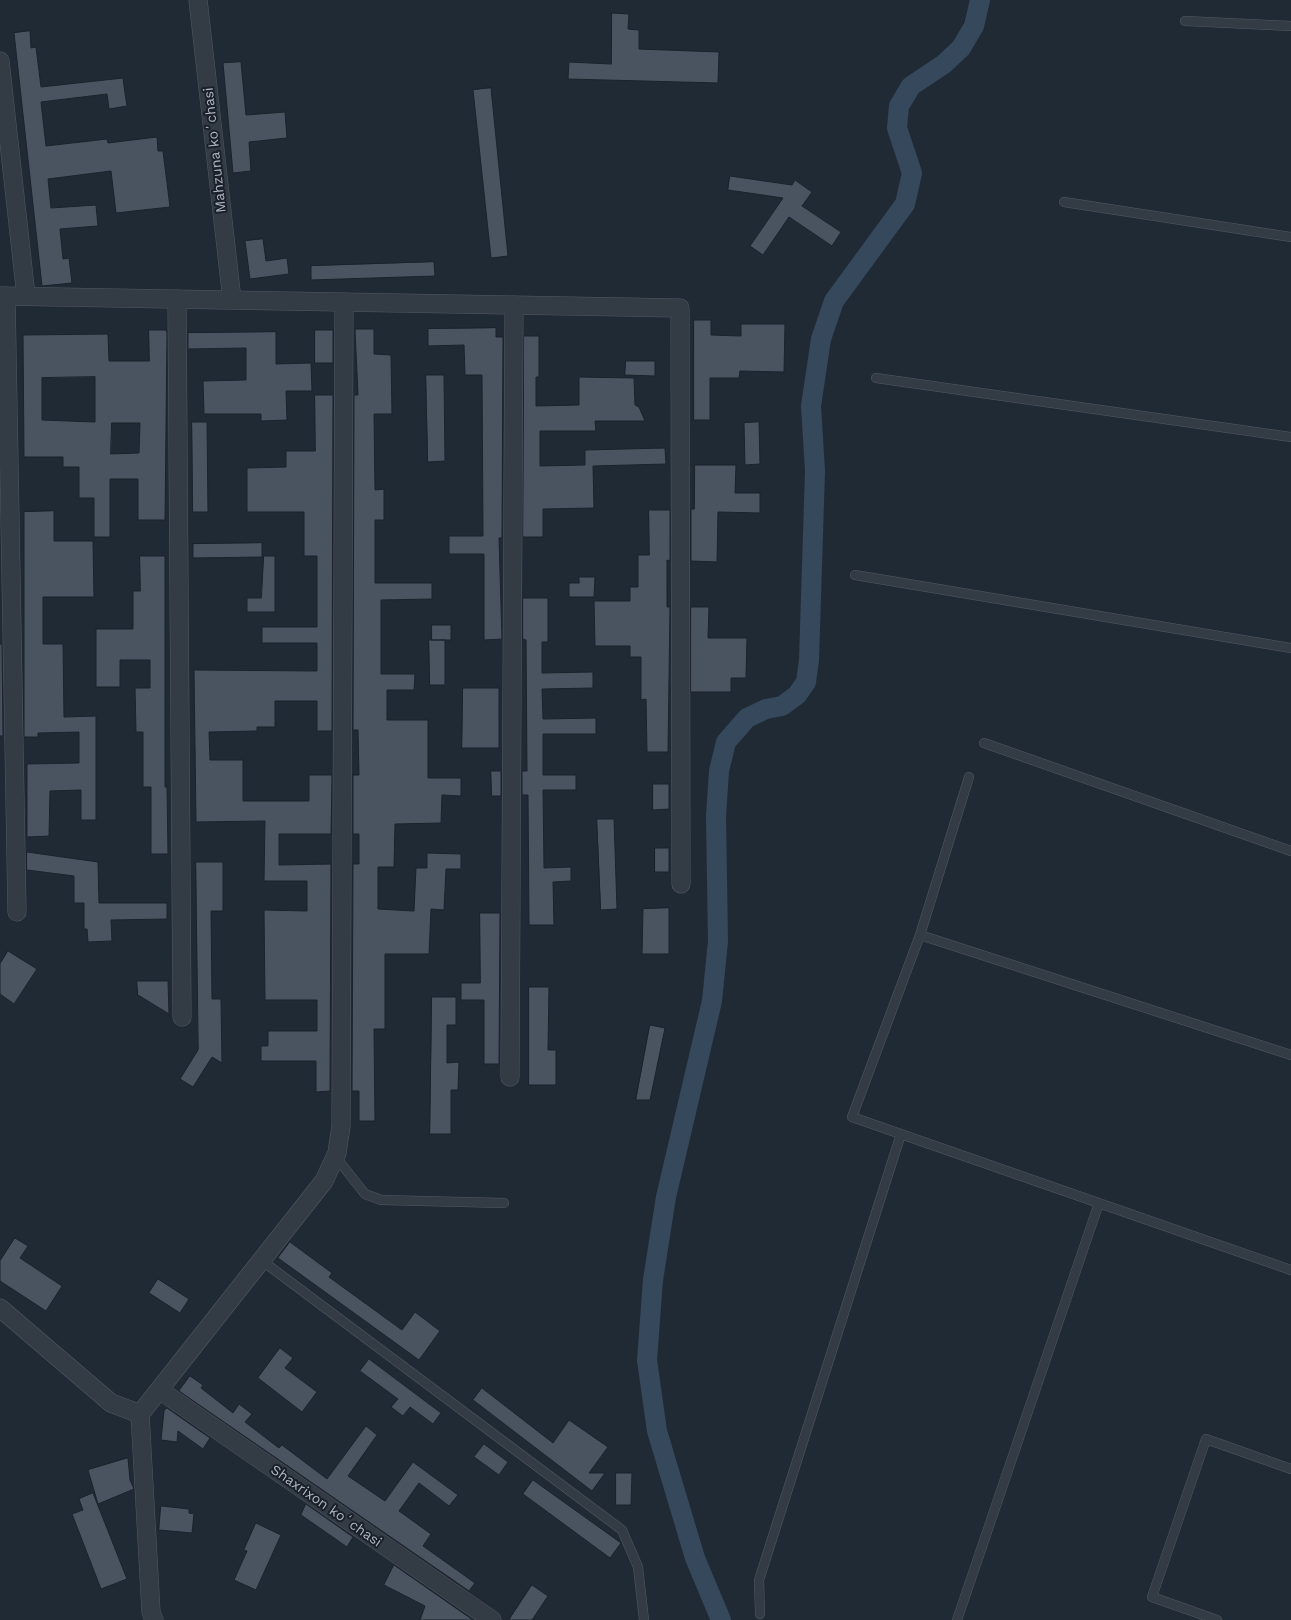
<!DOCTYPE html>
<html>
<head>
<meta charset="utf-8">
<style>
  body { margin:0 }
  canvas { display:block; background:#202a34 }
</style>
</head>
<body>
<canvas width="1291" height="1620"></canvas>
<script>
const context = document.querySelector('canvas').getContext('2d');
context.lineJoin = 'round';
function stroke(path, color, width, dash) {
  context.strokeStyle = color;
  context.lineWidth = width;
  context.lineCap = dash ? 'butt' : 'round';
  context.setLineDash(dash || []);
  context.stroke(path);
}
function fillPath(path, color) {
  context.fillStyle = color;
  context.fill(path, 'evenodd');
}
function label(font, color, halo, rows, align = 'center') {
  context.font = font + ' "Work Sans",sans-serif';
  context.lineWidth = 4;
  context.setLineDash([]);
  context.textBaseline = 'middle';
  context.strokeStyle = halo;
  context.fillStyle = color;
  for (const [text, x, y, turn = 0] of rows) {
    context.save();
    context.translate(x, y);
    context.rotate((+turn || 0) * Math.PI / 180);
    context.textAlign = isNaN(turn) ? turn : align;
    if (halo) context.strokeText(text, 0, 0);
    context.fillText(text, 0, 0);
    context.restore();
  }
}
const canal = new Path2D(`
  M 721,1620 L 695,1558 L 657,1431 L 647,1360 L 653,1280 L 666,1197 L 712,1001 L 718,941 L 716,816 L 719,771 L 726,742 L 747,718 L 766,709 L 782,706 L 797,695 L 806,682 L 809,660 L 815,471 L 811,406 L 821,339 L 834,301 L 905,204 L 912,173 L 897,128 L 899,106 L 911,86 L 944,64 L 961,48 L 974,26 L 980,0`);
const building = new Path2D(`
  M 612,13 L 629,14 L 628,29 L 639,30 L 639,49 L 719,52 L 718,83 L 568,79 L 569,62 L 611,64 Z
  M 30,31 L 31,48 L 36,47 L 41,87 L 123,78 L 125,93 L 127,106 L 109,109 L 107,94 L 41,102 L 46,146 L 107,139 L 108,143 L 157,137 L 158,151 L 163,151 L 170,207 L 116,213 L 111,171 L 48,179 L 51,208 L 96,205 L 98,226 L 60,229 L 63,259 L 69,258 L 72,283 L 42,286 L 14,33 Z
  M 241,62 L 246,115 L 285,112 L 287,138 L 249,142 L 251,171 L 233,173 L 223,63 Z
  M 491,88 L 508,256 L 491,258 L 473,90 Z
  M 730,176 L 792,185 L 795,180 L 812,192 L 802,206 L 841,232 L 832,246 L 789,217 L 763,255 L 750,246 L 783,198 L 728,190 Z
  M 263,239 L 266,261 L 287,258 L 289,274 L 250,279 L 245,241 Z
  M 434,262 L 435,276 L 311,280 L 311,266 Z
  M 694,320 L 711,320 L 711,335 L 741,336 L 741,324 L 785,324 L 784,372 L 740,371 L 739,378 L 710,378 L 710,420 L 694,420 Z
  M 496,328 L 496,337 L 503,337 L 502,538 L 499,538 L 502,639 L 484,640 L 484,554 L 449,554 L 449,536 L 483,536 L 482,375 L 465,375 L 464,345 L 428,346 L 428,329 Z
  M 357,329 L 374,329 L 374,354 L 391,355 L 392,414 L 374,414 L 375,490 L 384,489 L 384,520 L 375,520 L 375,583 L 432,583 L 432,599 L 381,600 L 381,674 L 415,674 L 414,690 L 387,690 L 387,720 L 428,720 L 428,778 L 461,778 L 461,796 L 442,795 L 441,823 L 395,824 L 394,867 L 378,867 L 378,909 L 414,911 L 416,868 L 427,868 L 427,853 L 461,854 L 461,869 L 446,869 L 444,910 L 431,909 L 429,954 L 385,954 L 385,1029 L 374,1029 L 375,1121 L 359,1121 L 359,1091 L 352,1091 L 353,864 L 359,864 L 359,834 L 353,834 L 353,775 L 359,775 L 358,730 L 353,730 L 354,395 L 358,395 L 355,330 Z
  M 149,330 L 166,330 L 167,333 L 165,520 L 138,520 L 138,479 L 110,479 L 110,537 L 94,537 L 94,498 L 79,498 L 79,467 L 63,467 L 63,457 L 24,457 L 23,335 L 108,334 L 109,361 L 149,361 ZM 95,377 L 95,422 L 42,420 L 42,378 ZM 112,423 L 140,423 L 139,453 L 111,454 Z
  M 315,330 L 333,330 L 333,363 L 315,363 Z
  M 276,332 L 276,364 L 311,363 L 312,391 L 286,391 L 287,420 L 261,421 L 261,414 L 204,414 L 203,381 L 246,380 L 246,348 L 188,349 L 188,333 Z
  M 524,336 L 539,336 L 539,377 L 536,377 L 536,406 L 579,405 L 579,377 L 634,378 L 635,405 L 639,407 L 645,421 L 595,421 L 596,431 L 540,431 L 540,466 L 585,465 L 585,450 L 665,448 L 666,464 L 593,466 L 594,508 L 543,509 L 543,537 L 523,537 Z
  M 626,361 L 655,361 L 655,376 L 625,375 Z
  M 426,375 L 444,375 L 445,461 L 428,462 Z
  M 315,395 L 333,395 L 332,731 L 317,731 L 317,701 L 275,701 L 275,727 L 257,727 L 257,731 L 209,732 L 210,760 L 243,760 L 243,801 L 309,801 L 309,775 L 332,775 L 331,834 L 279,834 L 279,865 L 331,864 L 330,1091 L 316,1092 L 316,1061 L 261,1061 L 261,1046 L 268,1046 L 268,1031 L 317,1031 L 317,1000 L 265,1000 L 264,910 L 307,911 L 307,881 L 264,881 L 265,821 L 196,822 L 194,670 L 317,671 L 317,643 L 262,643 L 262,627 L 317,627 L 317,556 L 304,556 L 304,512 L 247,512 L 247,468 L 286,467 L 286,451 L 315,451 Z
  M 192,422 L 207,422 L 208,512 L 193,512 Z
  M 759,422 L 760,464 L 745,465 L 744,423 Z
  M 695,465 L 736,465 L 735,493 L 760,493 L 760,513 L 718,512 L 717,562 L 691,561 L 691,509 L 694,509 Z
  M 649,510 L 670,510 L 670,561 L 667,560 L 667,607 L 670,607 L 668,752 L 647,752 L 646,699 L 641,700 L 641,657 L 630,657 L 630,646 L 595,646 L 594,601 L 630,601 L 630,587 L 638,587 L 638,555 L 649,555 Z
  M 54,511 L 54,541 L 93,541 L 94,597 L 43,597 L 43,644 L 63,644 L 64,717 L 96,716 L 96,820 L 81,820 L 81,790 L 50,791 L 49,836 L 27,837 L 27,764 L 79,763 L 79,732 L 38,733 L 38,737 L 24,737 L 24,512 Z
  M 262,543 L 262,557 L 193,558 L 193,544 Z
  M 140,556 L 165,556 L 165,787 L 167,787 L 168,854 L 151,854 L 151,787 L 143,787 L 143,732 L 136,732 L 135,688 L 150,688 L 150,660 L 120,660 L 120,687 L 96,687 L 96,629 L 133,629 L 133,591 L 140,591 Z
  M 264,556 L 275,556 L 275,612 L 247,612 L 247,598 L 261,598 Z
  M 579,577 L 595,577 L 594,597 L 569,597 L 569,583 L 579,583 Z
  M 523,598 L 548,598 L 548,642 L 542,642 L 542,673 L 593,672 L 593,688 L 542,689 L 543,719 L 596,718 L 596,734 L 543,734 L 543,775 L 576,775 L 576,790 L 543,790 L 544,868 L 571,867 L 571,881 L 553,882 L 554,925 L 529,925 L 528,795 L 522,795 L 522,771 L 527,771 L 526,640 L 523,639 Z
  M 691,607 L 709,607 L 708,638 L 747,638 L 746,678 L 731,678 L 731,692 L 691,692 Z
  M 432,625 L 451,625 L 451,640 L 432,640 Z
  M 429,640 L 445,640 L 445,685 L 430,685 Z
  M 0,644 L 2,644 L 3,736 L 0,736 Z
  M 463,688 L 499,688 L 499,748 L 462,748 Z
  M 491,771 L 501,771 L 501,796 L 492,796 Z
  M 653,784 L 669,784 L 669,809 L 653,810 Z
  M 597,819 L 614,819 L 617,909 L 601,910 Z
  M 655,848 L 669,848 L 669,872 L 655,872 Z
  M 27,852 L 98,862 L 99,903 L 167,903 L 167,919 L 111,920 L 112,941 L 88,942 L 87,929 L 84,929 L 84,903 L 74,903 L 74,876 L 27,870 Z
  M 196,862 L 223,862 L 223,911 L 211,911 L 212,999 L 221,999 L 222,1063 L 212,1057 L 193,1087 L 180,1079 L 198,1050 Z
  M 669,908 L 669,954 L 642,954 L 643,909 Z
  M 480,913 L 500,913 L 499,1064 L 484,1064 L 484,1000 L 461,1000 L 461,983 L 480,983 Z
  M 8,951 L 37,969 L 14,1004 L 0,994 L 0,964 Z
  M 137,981 L 168,981 L 169,1014 L 138,995 Z
  M 529,987 L 549,987 L 548,1050 L 556,1050 L 556,1085 L 529,1085 Z
  M 432,997 L 456,997 L 456,1025 L 447,1025 L 447,1063 L 459,1062 L 458,1090 L 451,1090 L 451,1134 L 430,1134 Z
  M 650,1025 L 665,1028 L 650,1100 L 636,1100 Z
  M 15,1238 L 28,1246 L 20,1258 L 62,1286 L 46,1311 L 0,1281 L 0,1261 Z
  M 290,1242 L 332,1273 L 329,1277 L 402,1330 L 415,1312 L 440,1331 L 419,1360 L 278,1258 Z
  M 158,1279 L 189,1299 L 180,1313 L 149,1293 Z
  M 280,1348 L 293,1358 L 285,1368 L 317,1392 L 302,1412 L 258,1378 Z
  M 369,1359 L 441,1413 L 433,1424 L 410,1407 L 403,1416 L 391,1407 L 398,1399 L 360,1371 Z
  M 190,1376 L 203,1385 L 201,1388 L 233,1413 L 239,1404 L 252,1414 L 245,1422 L 279,1448 L 282,1445 L 327,1479 L 366,1426 L 377,1435 L 348,1476 L 385,1501 L 413,1462 L 458,1495 L 449,1506 L 419,1483 L 399,1511 L 431,1534 L 423,1546 L 475,1583 L 469,1591 L 179,1391 Z
  M 482,1388 L 553,1443 L 569,1420 L 608,1447 L 589,1473 L 605,1473 L 592,1491 L 473,1400 Z
  M 167,1408 L 210,1438 L 203,1449 L 178,1431 L 177,1442 L 161,1440 L 164,1411 Z
  M 484,1444 L 508,1462 L 499,1475 L 474,1457 Z
  M 128,1458 L 130,1480 L 134,1489 L 98,1504 L 88,1470 Z
  M 616,1473 L 632,1473 L 631,1505 L 616,1505 Z
  M 533,1480 L 621,1543 L 610,1558 L 523,1494 Z
  M 93,1493 L 127,1579 L 101,1589 L 72,1514 L 83,1510 L 79,1499 Z
  M 306,1504 L 353,1537 L 347,1547 L 301,1515 Z
  M 161,1506 L 189,1509 L 189,1513 L 194,1514 L 192,1533 L 159,1530 Z
  M 256,1523 L 281,1535 L 256,1590 L 234,1580 L 247,1551 L 244,1550 Z
  M 394,1565 L 473,1620 L 420,1620 L 425,1606 L 384,1585 Z
  M 532,1585 L 548,1596 L 532,1620 L 509,1620 Z`);
const service = new Path2D(`
  M 1185,21 L 1291,26
  M 1064,202 L 1291,237
  M 876,378 L 1291,437
  M 855,575 L 1291,648
  M 984,743 L 1291,851
  M 969,777 L 920,935 L 852,1117 L 1291,1270
  M 920,935 L 1291,1055
  M 335,1156 L 365,1194 L 381,1200 L 504,1203
  M 261,1260 L 622,1530 L 638,1567 L 644,1620
  M 760,1614 L 759,1580 L 901,1134
  M 957,1620 L 1099,1203
  M 1217,1620 L 1152,1597 L 1206,1439 L 1291,1469`);
const minor = new Path2D(`
  M 198,0 L 232,300
  M 0,61 L 26,296
  M 0,296 L 680,308 L 681,884
  M 6,296 L 17,912
  M 177,299 L 182,1017
  M 510,1077 L 514,305
  M 0,1308 L 111,1403 L 140,1414 L 151,1612 L 154,1620
  M 161,1391 L 492,1620
  M 140,1414 L 324,1181 L 337,1153 L 341,1126 L 344,302`);
const streetNames = [
  ["Mahzuna koʻchasi",215,150,-96],
  ["Shaxrixon koʻchasi",326,1506,35]
];
stroke(canal, '#36485c', 20);
fillPath(building, '#495460');
stroke(building, '#1b222b', 1);
stroke(service, '#515963', 10);
stroke(minor, '#515963', 19);
stroke(service, '#333b45', 9);
stroke(minor, '#333b45', 18);
label('14px', '#adb6c2', '#192029', streetNames);
</script>
</body>
</html>
